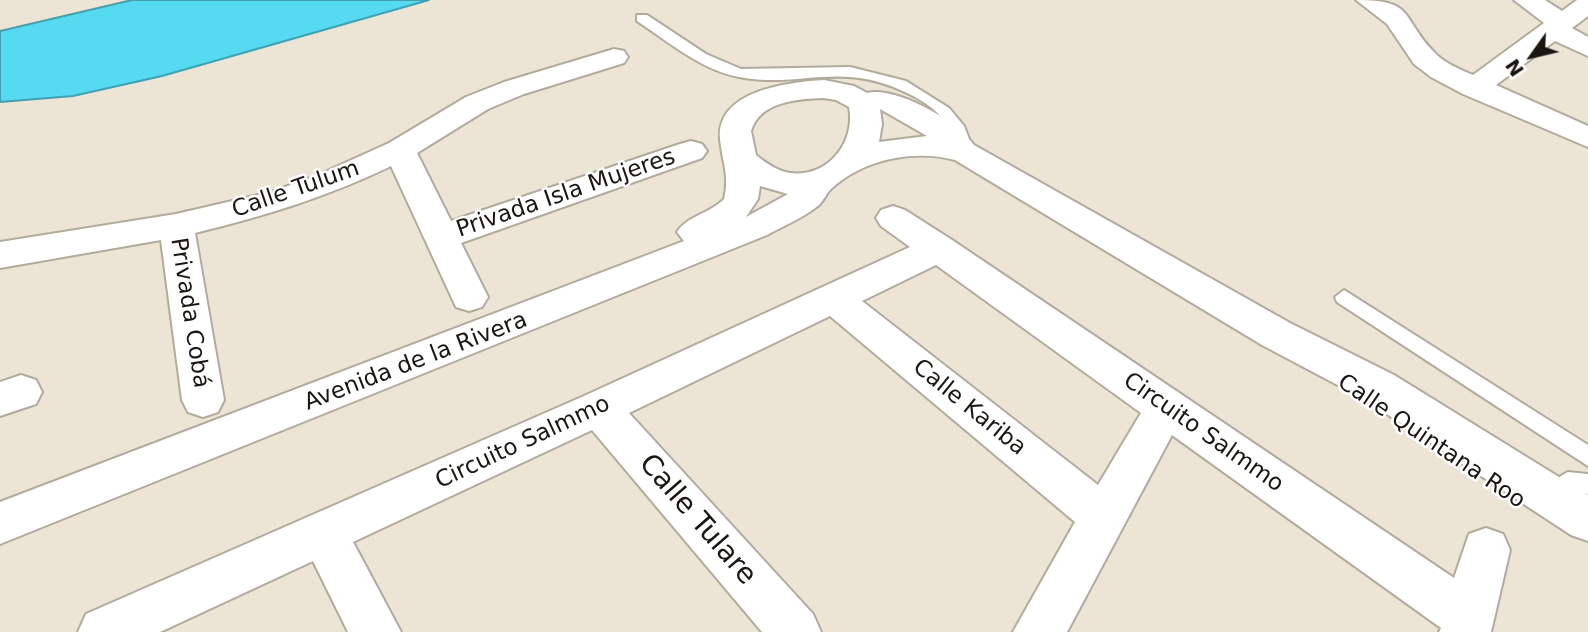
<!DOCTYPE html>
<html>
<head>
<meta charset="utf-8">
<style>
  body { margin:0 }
  #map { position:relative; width:1588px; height:632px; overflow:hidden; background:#ece5d6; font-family:"DejaVu Sans",sans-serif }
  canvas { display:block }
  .north { position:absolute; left:1497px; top:21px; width:70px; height:70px; -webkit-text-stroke:5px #fff; paint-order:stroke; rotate:236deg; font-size:19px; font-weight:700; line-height:28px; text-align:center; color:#1a1712 }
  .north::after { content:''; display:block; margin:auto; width:24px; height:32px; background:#1a1712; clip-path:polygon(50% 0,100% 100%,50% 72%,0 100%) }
</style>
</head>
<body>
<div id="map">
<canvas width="1588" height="632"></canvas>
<div class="north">N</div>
</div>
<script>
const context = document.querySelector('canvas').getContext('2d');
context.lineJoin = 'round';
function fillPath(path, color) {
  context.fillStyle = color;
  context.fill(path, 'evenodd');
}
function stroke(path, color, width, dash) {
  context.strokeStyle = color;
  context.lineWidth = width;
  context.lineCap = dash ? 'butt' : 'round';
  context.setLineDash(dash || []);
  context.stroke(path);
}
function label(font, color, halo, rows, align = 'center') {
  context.font = font + ' "DejaVu Sans",sans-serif';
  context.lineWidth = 5;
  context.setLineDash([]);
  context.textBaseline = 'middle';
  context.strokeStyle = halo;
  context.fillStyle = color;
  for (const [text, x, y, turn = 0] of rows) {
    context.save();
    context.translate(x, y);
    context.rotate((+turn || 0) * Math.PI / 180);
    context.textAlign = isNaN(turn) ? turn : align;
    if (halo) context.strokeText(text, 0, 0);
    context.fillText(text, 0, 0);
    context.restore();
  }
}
const water = new Path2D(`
  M 132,0 L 429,0 L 162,76 L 73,96 L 0,102 L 0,31 Z`);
const lane = new Path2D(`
  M 637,15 L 647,15 L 706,54 L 741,69 L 850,67 L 906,81 L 949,108 L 964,126 L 974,152 L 972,155 L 960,155 C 955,146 954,135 948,126 C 939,111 922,100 907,93 C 839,60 802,89 739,77 C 701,70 669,42 637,21 Z
  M 1344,290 L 1588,445 L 1588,466 L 1337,302 L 1335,297 Z
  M 1568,472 L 1588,474 L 1588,494 L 1573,492 L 1561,508 L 1553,511 L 1545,508 L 1542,501 C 1547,489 1556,477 1568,472 Z`);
const street = new Path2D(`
  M 1356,0 C 1416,0 1400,17 1434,52 C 1444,63 1459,69 1473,75 L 1544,23 L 1514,0 L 1545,0 L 1562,11 L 1577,0 L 1588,0 L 1588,16 L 1572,28 L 1588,37 L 1588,56 L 1555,41 L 1496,85 L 1588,126 L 1588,147 L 1463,94 L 1431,77 L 1414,64 L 1387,24 Z
  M 614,49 L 624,51 L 628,57 L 624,63 L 524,94 L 488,109 L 417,153 L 451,221 L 680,144 L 691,141 L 702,144 L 707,151 L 702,158 L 461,243 L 488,297 L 482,307 L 469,311 L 456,307 L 391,166 C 327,197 264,216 195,233 L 224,400 L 218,412 L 203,417 L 188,412 L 182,400 L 161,240 L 0,268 L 0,242 L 176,214 L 271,192 L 316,176 L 389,143 L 466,97 L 504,82 Z
  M 893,206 L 905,210 L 952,240 L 1454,578 L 1469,534 L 1486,528 L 1503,534 L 1510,550 L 1491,632 L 1439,632 L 1441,628 L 1172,435 L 1067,632 L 1013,632 L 1075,522 L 830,316 L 629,413 L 813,614 L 821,632 L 762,632 L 592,430 L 353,542 L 401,632 L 348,632 L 313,561 L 160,632 L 78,632 L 86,614 L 584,396 L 910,247 L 881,226 L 876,218 L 881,210 ZM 936,265 L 1141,413 L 1098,485 L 862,301 Z
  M 21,375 L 36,380 L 42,392 L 36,404 L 0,416 L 0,382 Z`);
const secondary = new Path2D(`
  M 824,80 L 854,86 L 867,93 C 896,86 957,121 974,145 L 1290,323 L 1394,375 L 1588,495 L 1588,541 L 1571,535 L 1364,399 L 1262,345 L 955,160 C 914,149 864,159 832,188 C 827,192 824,200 819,205 C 805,217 783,226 767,235 L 0,544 L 0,502 L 684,241 L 677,232 C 687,216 711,213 724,199 C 730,176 722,161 720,139 C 716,90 790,82 824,80 ZM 824,98 L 836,100 L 849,107 C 856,142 828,178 790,173 C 777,171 766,163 756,155 L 751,131 C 760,101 798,99 824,98 ZM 880,109 L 927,136 L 879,142 L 882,124 ZM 760,186 L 788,194 L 746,217 L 758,199 Z`);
const streetNames = [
  ["Calle Tulum",296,190,-19],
  ["Privada Isla Mujeres",566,194,-19],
  ["Privada Cobá",189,313,81],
  ["Avenida de la Rivera",416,362,-21],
  ["Calle Kariba",969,408,39],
  ["Circuito Salmmo",1203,433,35],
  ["Calle Quintana Roo",1431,442,34],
  ["Circuito Salmmo",523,443,-25]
];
const nearStreetnames = [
  ["Calle Tulare",697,520,49]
];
fillPath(water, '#55daf1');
stroke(water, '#43a0ae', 2);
stroke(lane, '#b2ab9d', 4);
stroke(street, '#b2ab9d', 4);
stroke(secondary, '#b2ab9d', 4);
fillPath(lane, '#fff');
fillPath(street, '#fff');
fillPath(secondary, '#fff');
label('23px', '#1a1712', '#fff', streetNames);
label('28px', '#1a1712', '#fff', nearStreetnames);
</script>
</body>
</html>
